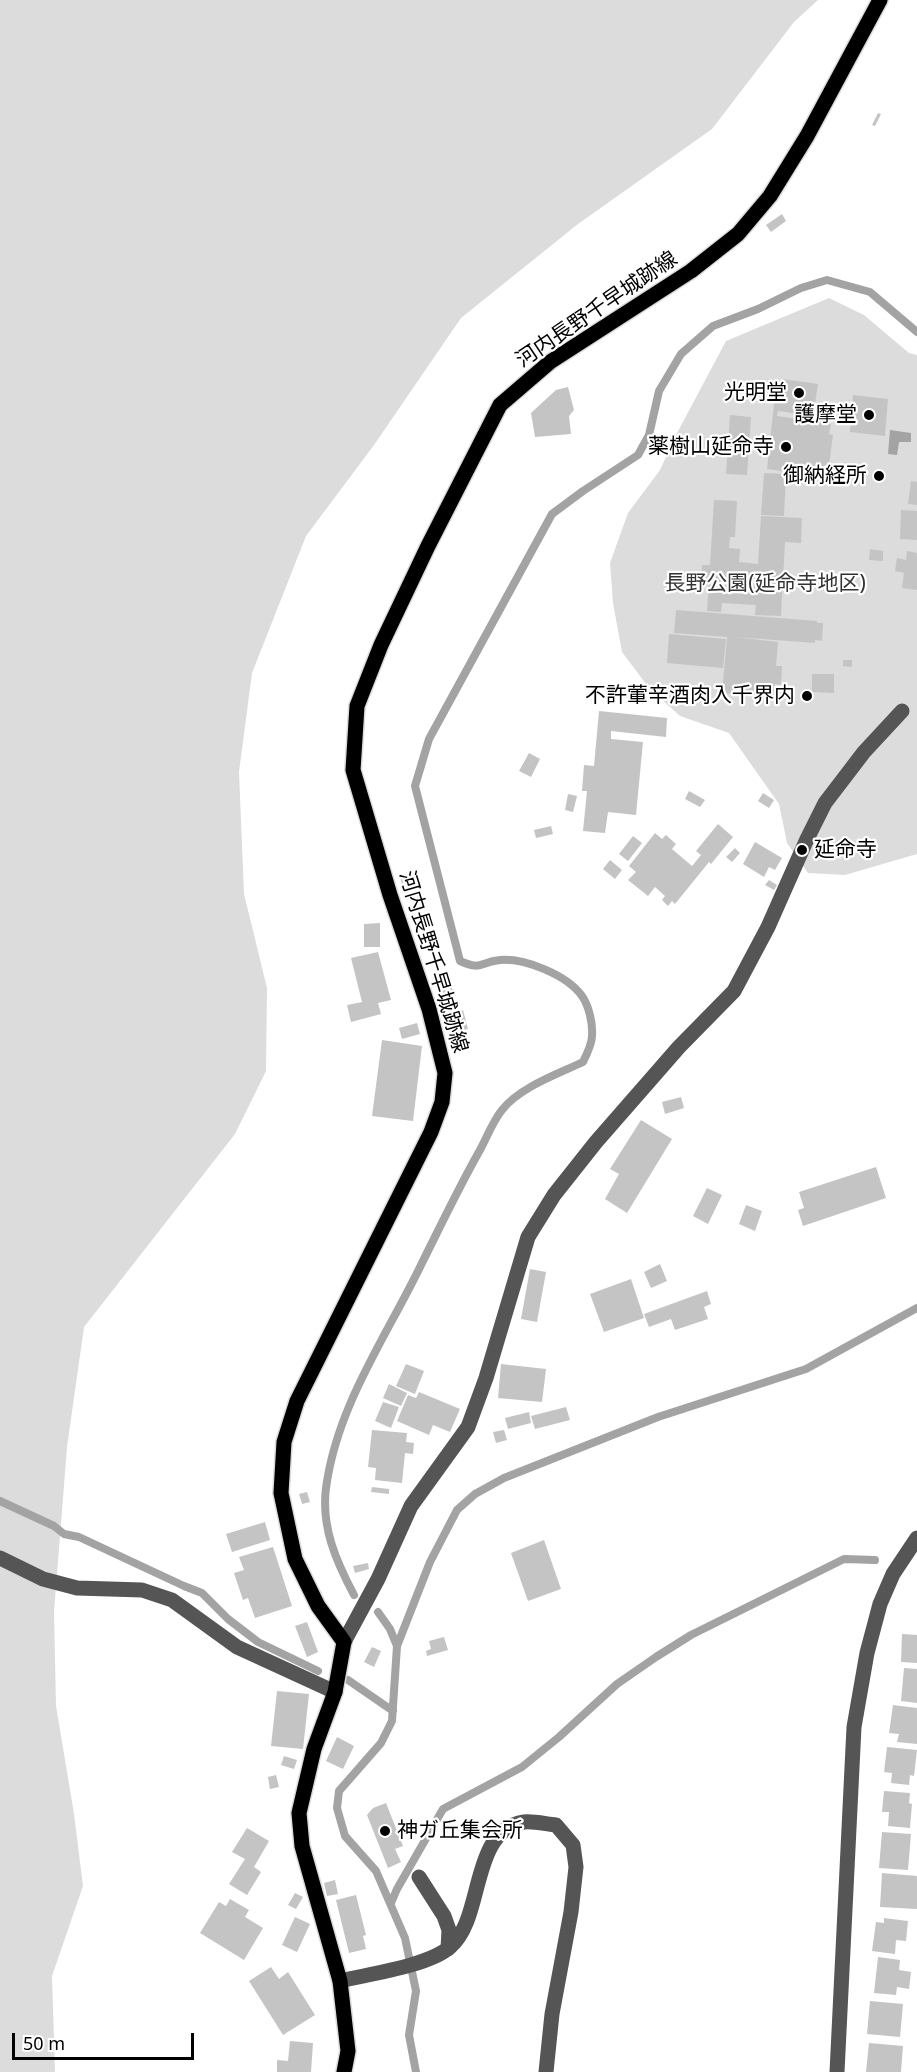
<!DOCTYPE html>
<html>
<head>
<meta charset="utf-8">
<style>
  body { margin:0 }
  #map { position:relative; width:917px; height:2072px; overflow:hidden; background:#fff; font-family:"Noto Sans",sans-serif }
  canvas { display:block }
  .scale { position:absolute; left:12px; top:2033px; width:182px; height:27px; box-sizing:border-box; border:3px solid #000; border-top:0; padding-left:8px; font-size:18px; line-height:21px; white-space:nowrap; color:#000; -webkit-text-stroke:4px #fff; paint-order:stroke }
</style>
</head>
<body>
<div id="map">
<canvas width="917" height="2072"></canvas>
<div class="scale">50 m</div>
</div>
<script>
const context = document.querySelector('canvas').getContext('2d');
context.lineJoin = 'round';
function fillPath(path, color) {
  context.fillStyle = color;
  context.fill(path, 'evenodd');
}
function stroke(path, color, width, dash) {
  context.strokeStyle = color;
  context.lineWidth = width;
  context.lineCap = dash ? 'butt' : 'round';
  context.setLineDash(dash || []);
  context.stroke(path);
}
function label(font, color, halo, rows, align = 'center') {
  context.font = font + ' "Noto Sans","Noto Sans JP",sans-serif';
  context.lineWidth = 4.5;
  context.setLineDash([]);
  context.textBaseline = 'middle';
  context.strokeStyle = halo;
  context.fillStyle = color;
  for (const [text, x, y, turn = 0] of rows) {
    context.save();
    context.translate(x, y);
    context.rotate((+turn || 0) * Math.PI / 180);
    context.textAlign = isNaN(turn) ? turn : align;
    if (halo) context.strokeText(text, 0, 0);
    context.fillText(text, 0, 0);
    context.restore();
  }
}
const green = new Path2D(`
  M 0,0 L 818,0 L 794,22 L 712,129 L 578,224 L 461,318 L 374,445 L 306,536 L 252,673 L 239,772 L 244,894 L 267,988 L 266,1071 L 235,1134 L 84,1327 L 67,1447 L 54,1612 L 56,1706 L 74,1814 L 83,1886 L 52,1976 L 55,2072 L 0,2072 Z
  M 829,298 L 864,315 L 909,353 L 917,355 L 917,854 L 845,875 L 808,873 L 787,843 L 779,804 L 729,733 L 680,716 L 649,688 L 622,652 L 613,603 L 610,563 L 628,513 L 660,470 L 677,433 L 726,341 Z`);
const water = new Path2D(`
  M 890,430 L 911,433 L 911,442 L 899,442 L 897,455 L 888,454 Z`);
const stream = new Path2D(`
  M 0,1501 L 54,1526 L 64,1534 L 79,1537 L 184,1586 L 202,1593 L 228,1619 L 258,1642 L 318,1671
  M 354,1595 C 336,1561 321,1527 326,1488 C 337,1405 387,1336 422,1263 C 441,1225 459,1187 480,1150 C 487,1137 493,1121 502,1110 C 520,1087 558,1074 583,1062 C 587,1054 592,1044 592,1036 C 593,1024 589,1006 582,996 C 567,975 525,958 500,960 C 479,962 482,971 460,961 L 415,786 L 429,739 L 552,514 L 583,491 L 638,455 L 649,435 L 659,391 L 681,354 L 713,326 L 758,309 L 801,288 L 827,280 L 870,292 L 917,332
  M 378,1612 L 390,1629 L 397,1646
  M 348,1680 L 393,1711
  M 391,1903 L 397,1889 L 443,1809 L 522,1767 L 559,1737 L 617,1684 L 656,1657 L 691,1635 L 844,1559 L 875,1560
  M 416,2072 L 409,2035 L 416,1991 L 405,1938 L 376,1871 L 345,1836 L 337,1808 L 339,1791 L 381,1743 L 392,1721 L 397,1646 L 430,1562 L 457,1510 L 475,1494 L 504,1478 L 658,1417 L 806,1369 L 917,1308`);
const building = new Path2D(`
  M 878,113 L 881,114 L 875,126 L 872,125 Z
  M 782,214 L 786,221 L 771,232 L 766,225 Z
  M 783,379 L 818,384 L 813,416 L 778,411 L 777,416 L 831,424 L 829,434 L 833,435 L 829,465 L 824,465 L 823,477 L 767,469 L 776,386 L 782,387 Z
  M 568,387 L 574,410 L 569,416 L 571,434 L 535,437 L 531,413 L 556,390 Z
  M 853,395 L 888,399 L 885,436 L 850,432 Z
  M 730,415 L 751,417 L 747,475 L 726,474 Z
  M 764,473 L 786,474 L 784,516 L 761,515 Z
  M 911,481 L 917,482 L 917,505 L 908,504 Z
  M 714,500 L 737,501 L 735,537 L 730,537 L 729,548 L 740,549 L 739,562 L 758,564 L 761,516 L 802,518 L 801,543 L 785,542 L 781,616 L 755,615 L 756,605 L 722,603 L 721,612 L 707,611 L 709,581 L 701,581 L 702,565 L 710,565 Z
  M 901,510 L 917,511 L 917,540 L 900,539 Z
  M 870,549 L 883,551 L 883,561 L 869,560 Z
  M 907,551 L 917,553 L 917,590 L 902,588 L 904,573 L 895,571 L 897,558 L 906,560 Z
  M 676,610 L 817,621 L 817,623 L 823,623 L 822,641 L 815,640 L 815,643 L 735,637 L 778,642 L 776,666 L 782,666 L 781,685 L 775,684 L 773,697 L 722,693 L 727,637 L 674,633 Z
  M 669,634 L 726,639 L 723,668 L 667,663 Z
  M 843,660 L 852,660 L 852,667 L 843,666 Z
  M 812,674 L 834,674 L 834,693 L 812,692 Z
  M 599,711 L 667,718 L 666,737 L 611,731 L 611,739 L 643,742 L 636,815 L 608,812 L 605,833 L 583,831 L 587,791 L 582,791 L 584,765 L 594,766 Z
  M 529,753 L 540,759 L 531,777 L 519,771 Z
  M 689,791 L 705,800 L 700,807 L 685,799 Z
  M 763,793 L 774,800 L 769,808 L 758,801 Z
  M 568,794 L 577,796 L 573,812 L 565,810 Z
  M 718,824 L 733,837 L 711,864 L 709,862 L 675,904 L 672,901 L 668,906 L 662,900 L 665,896 L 655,887 L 648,896 L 628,880 L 636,872 L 629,866 L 655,833 L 662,839 L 666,835 L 676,844 L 672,849 L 692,866 L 701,855 L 696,851 Z
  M 551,826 L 553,834 L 536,838 L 534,830 Z
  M 633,836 L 642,843 L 628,861 L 619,854 Z
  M 755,842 L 782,858 L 775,870 L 769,867 L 764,877 L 743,864 Z
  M 735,848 L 740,853 L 732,862 L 726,857 Z
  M 610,860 L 622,870 L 615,879 L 603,869 Z
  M 409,874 L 413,890 L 404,892 L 400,877 Z
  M 769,880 L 777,885 L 774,890 L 765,885 Z
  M 380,923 L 380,947 L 364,947 L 364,924 Z
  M 378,952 L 391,1000 L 378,1003 L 381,1014 L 351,1022 L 347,1005 L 362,1002 L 351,958 Z
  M 451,984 L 457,1010 L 445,1013 L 439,987 Z
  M 463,1010 L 468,1029 L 450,1033 L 445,1015 Z
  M 417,1023 L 420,1034 L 402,1039 L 399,1028 Z
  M 382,1040 L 422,1046 L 413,1121 L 372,1116 Z
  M 681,1097 L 684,1108 L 665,1114 L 662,1102 Z
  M 641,1120 L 672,1139 L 627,1213 L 605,1199 L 619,1174 L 610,1169 Z
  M 876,1167 L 886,1198 L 803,1226 L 798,1210 L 804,1208 L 799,1192 Z
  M 707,1188 L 722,1195 L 708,1224 L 693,1216 Z
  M 746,1205 L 762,1211 L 755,1231 L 739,1224 Z
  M 660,1264 L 667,1281 L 651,1288 L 644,1272 Z
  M 530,1269 L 546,1272 L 537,1322 L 521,1319 Z
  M 631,1279 L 644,1318 L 604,1332 L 590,1294 Z
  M 707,1291 L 711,1304 L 704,1307 L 708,1319 L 675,1330 L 671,1319 L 649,1327 L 644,1314 Z
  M 406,1364 L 424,1371 L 415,1394 L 396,1386 Z
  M 501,1364 L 546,1369 L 542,1402 L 498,1398 Z
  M 389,1384 L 407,1393 L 401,1406 L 383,1398 Z
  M 419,1392 L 460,1409 L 450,1432 L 433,1425 L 429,1435 L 397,1421 L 408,1395 L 416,1398 Z
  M 383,1402 L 399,1407 L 391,1428 L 375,1421 Z
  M 566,1407 L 570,1420 L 535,1429 L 531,1416 Z
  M 529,1412 L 531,1423 L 508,1429 L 505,1418 Z
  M 372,1430 L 407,1433 L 406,1442 L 414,1443 L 413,1454 L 405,1453 L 402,1483 L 375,1480 L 376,1468 L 368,1467 Z
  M 504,1430 L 507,1440 L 496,1443 L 493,1432 Z
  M 372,1487 L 389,1489 L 389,1494 L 371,1492 Z
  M 307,1492 L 310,1502 L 302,1504 L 299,1494 Z
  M 265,1522 L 270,1540 L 232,1552 L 226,1534 Z
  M 544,1540 L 561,1589 L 528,1601 L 511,1553 Z
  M 273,1547 L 292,1606 L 255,1618 L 248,1598 L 243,1600 L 234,1573 L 244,1570 L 239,1557 Z
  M 368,1563 L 369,1569 L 355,1573 L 353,1566 Z
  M 307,1622 L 318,1652 L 307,1657 L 295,1626 Z
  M 902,1634 L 917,1635 L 917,1663 L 901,1662 Z
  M 444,1637 L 448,1650 L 427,1656 L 426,1651 L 431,1649 L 429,1641 Z
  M 372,1647 L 381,1651 L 374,1667 L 364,1662 Z
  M 904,1668 L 917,1669 L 917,1703 L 901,1701 Z
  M 277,1691 L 309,1694 L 303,1749 L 271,1746 Z
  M 893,1705 L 917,1708 L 917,1744 L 897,1742 L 899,1734 L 889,1733 Z
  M 337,1737 L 354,1746 L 343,1769 L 326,1761 Z
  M 887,1747 L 917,1750 L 914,1776 L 910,1775 L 909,1785 L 891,1783 L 892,1773 L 884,1772 Z
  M 284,1756 L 297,1760 L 294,1769 L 281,1765 Z
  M 276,1775 L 279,1787 L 270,1789 L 268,1777 Z
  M 884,1791 L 910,1793 L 909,1803 L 912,1804 L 910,1828 L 888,1826 L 889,1812 L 882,1812 Z
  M 386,1803 L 403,1846 L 395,1849 L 401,1862 L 388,1868 L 367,1815 L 373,1808 Z
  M 247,1828 L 269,1841 L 254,1867 L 261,1872 L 247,1895 L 229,1884 L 245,1859 L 232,1852 Z
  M 882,1832 L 911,1834 L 908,1870 L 879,1868 Z
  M 882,1873 L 917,1876 L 917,1909 L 880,1907 Z
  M 335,1880 L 338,1894 L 327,1896 L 324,1883 Z
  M 295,1893 L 303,1897 L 296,1909 L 288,1905 Z
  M 356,1895 L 366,1935 L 363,1936 L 366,1949 L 349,1953 L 336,1900 Z
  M 230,1899 L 249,1910 L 245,1917 L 263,1928 L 244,1960 L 200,1933 L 219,1902 L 226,1906 Z
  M 295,1917 L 310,1924 L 297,1952 L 282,1945 Z
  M 884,1918 L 908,1921 L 906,1941 L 896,1940 L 895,1954 L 872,1951 L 876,1922 L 884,1923 Z
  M 878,1957 L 900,1960 L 899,1970 L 911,1972 L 909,1989 L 897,1987 L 896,1995 L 874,1993 Z
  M 271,1967 L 279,1979 L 288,1972 L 315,2015 L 283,2035 L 249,1981 Z
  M 870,2001 L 903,2004 L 900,2037 L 867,2034 Z
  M 290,2041 L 313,2043 L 311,2072 L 277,2072 L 277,2060 L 288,2061 Z
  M 869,2043 L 903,2046 L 901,2072 L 866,2072 Z`);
const minor = new Path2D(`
  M 0,1558 L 43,1579 L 77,1588 L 142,1590 L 172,1600 L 237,1647 L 335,1692
  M 344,1642 L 378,1579 L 411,1506 L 468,1427 L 486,1378 L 528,1237 L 554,1195 L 596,1142 L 679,1047 L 734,991 L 768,927 L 807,839 L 825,803 L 864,752 L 902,711
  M 419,1877 L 444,1916 L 449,1930 L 448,1949
  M 340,1981 C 369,1974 428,1966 450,1947 C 485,1918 469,1831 524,1822 C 533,1821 546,1824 556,1825 L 573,1845 L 576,1867 L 571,1912 L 552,2014 L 546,2072
  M 837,2072 L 854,1727 L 867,1653 L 880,1604 L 893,1574 L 917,1538`);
const major = new Path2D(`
  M 344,2072 L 348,2051 L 340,1981 L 302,1846 L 299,1813 L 314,1749 L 335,1692 L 344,1642 L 318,1606 L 295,1559 L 281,1493 L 284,1442 L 297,1401 L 431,1132 L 442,1102 L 445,1073 L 429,1009 L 390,895 L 353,770 L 357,706 L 381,645 L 428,546 L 500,405 L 550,362 L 691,271 L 738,234 L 770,196 L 807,136 L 880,0`);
const markers = [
  [799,393,6,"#000"],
  [869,415,6,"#000"],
  [786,447,6,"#000"],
  [879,476,6,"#000"],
  [807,696,6,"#000"],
  [802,850,6,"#000"],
  [385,1831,6,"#000"]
];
const streetNames = [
  ["河内長野千早城跡線",597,310,-34],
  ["河内長野千早城跡線",433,962,73]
];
const poiNames = [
  ["光明堂",787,393],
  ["護摩堂",857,415],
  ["薬樹山延命寺",774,447],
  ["御納経所",867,476],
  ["不許葷辛酒肉入千界内",795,696],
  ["延命寺",814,850,"left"],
  ["神ガ丘集会所",397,1831,"left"]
];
const parkNames = [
  ["長野公園(延命寺地区)",765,584]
];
fillPath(green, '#dcdcdc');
fillPath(water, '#a3a3a3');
stroke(stream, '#a3a3a3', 8);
fillPath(building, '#c4c4c4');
stroke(major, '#dbdbdb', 18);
stroke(minor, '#555', 15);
stroke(major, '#000', 15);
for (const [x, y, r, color] of markers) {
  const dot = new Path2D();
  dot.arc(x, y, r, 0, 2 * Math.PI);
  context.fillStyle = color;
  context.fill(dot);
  stroke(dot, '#fff', 2);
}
label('21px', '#000', '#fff', streetNames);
label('21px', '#000', '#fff', poiNames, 'right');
label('21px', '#333', '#fff', parkNames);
</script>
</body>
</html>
